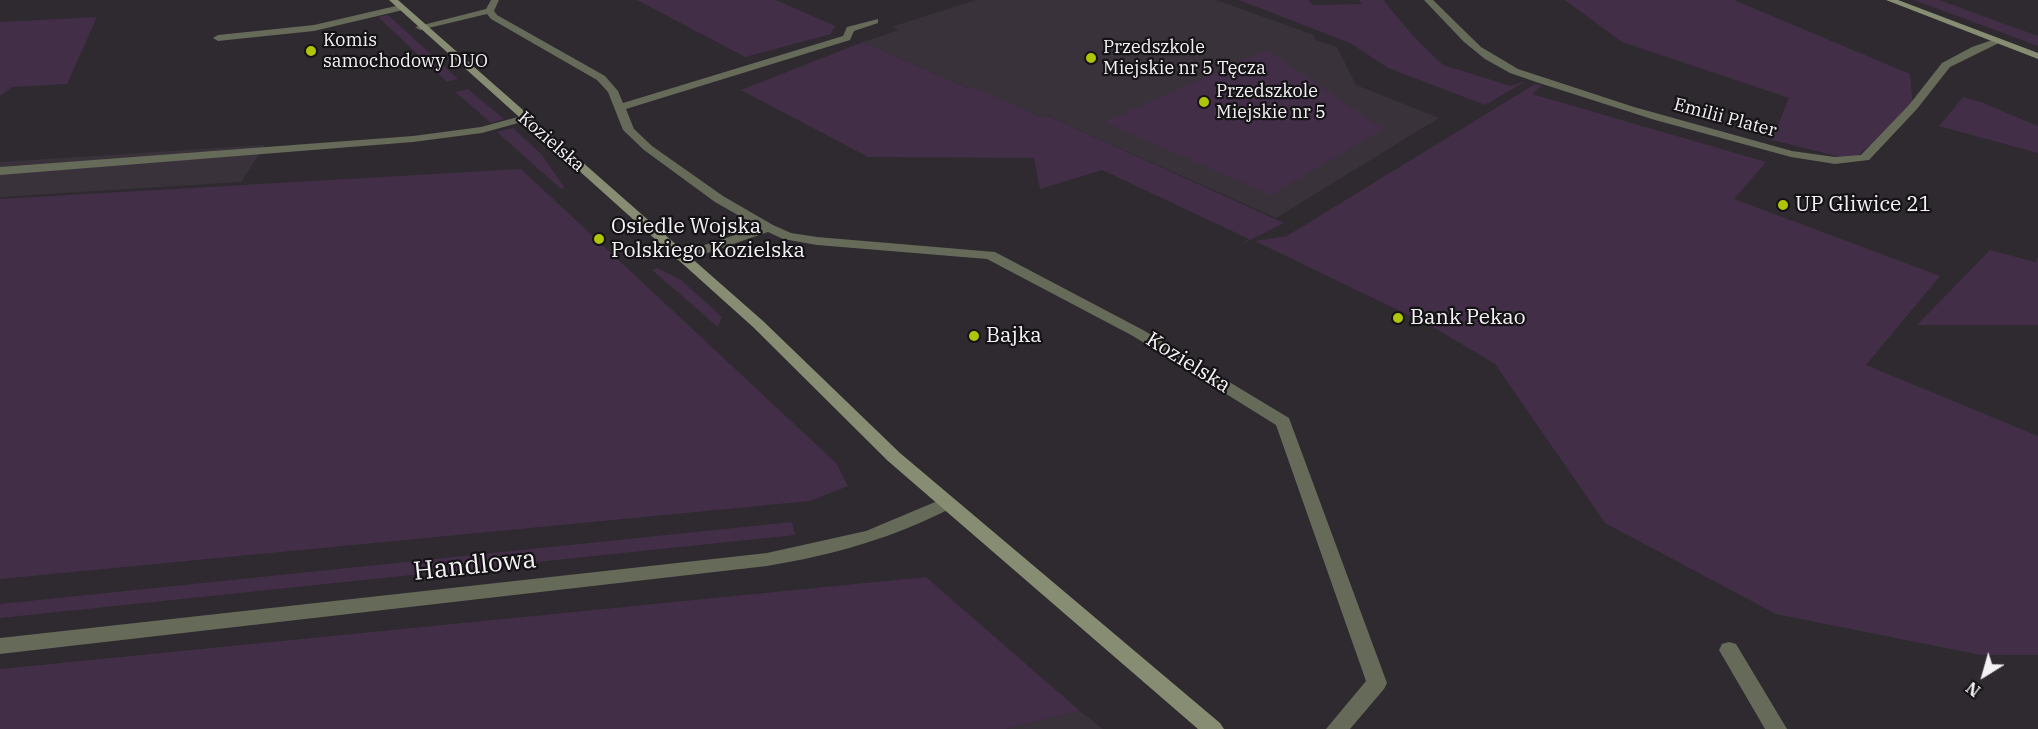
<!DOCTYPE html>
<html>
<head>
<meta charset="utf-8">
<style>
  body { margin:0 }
  #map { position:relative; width:2038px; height:729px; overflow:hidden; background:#2e2a2f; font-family:"IBM Plex Serif",serif }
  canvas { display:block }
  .north { position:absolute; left:1954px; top:645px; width:60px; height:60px; -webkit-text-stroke:4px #151315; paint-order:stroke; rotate:217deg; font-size:16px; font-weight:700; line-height:24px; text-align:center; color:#f3f1f4 }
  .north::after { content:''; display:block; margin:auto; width:21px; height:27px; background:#f3f1f4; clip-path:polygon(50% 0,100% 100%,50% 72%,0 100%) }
</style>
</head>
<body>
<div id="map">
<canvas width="2038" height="729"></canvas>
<div class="north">N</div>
</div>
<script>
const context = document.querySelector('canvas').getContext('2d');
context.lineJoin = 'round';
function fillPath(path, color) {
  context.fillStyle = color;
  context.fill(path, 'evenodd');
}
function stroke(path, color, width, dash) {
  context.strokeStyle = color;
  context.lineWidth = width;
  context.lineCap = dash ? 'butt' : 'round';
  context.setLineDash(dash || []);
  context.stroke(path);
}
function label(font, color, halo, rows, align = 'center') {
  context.font = font + ' "IBM Plex Serif",serif';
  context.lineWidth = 4.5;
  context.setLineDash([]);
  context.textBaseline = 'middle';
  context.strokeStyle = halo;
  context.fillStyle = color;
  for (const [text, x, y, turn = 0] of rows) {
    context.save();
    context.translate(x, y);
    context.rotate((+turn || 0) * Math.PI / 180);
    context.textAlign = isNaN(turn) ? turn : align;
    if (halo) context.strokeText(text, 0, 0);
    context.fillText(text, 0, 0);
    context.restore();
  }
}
const built = new Path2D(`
  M 976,0 L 1216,0 L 1314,35 L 1315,40 L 1337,47 L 1356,85 L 1439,118 L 1276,218 L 1048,116 L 1044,118 L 973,88 L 970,89 L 863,42 L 899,30 L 891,27 Z
  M 265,145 L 241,182 L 0,197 L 0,162 Z
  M 1080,711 L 1103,729 L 1006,729 Z`);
const green = new Path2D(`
  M 637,0 L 776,0 L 835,26 L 831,34 L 745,57 Z
  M 1239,0 L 1308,0 L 1313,5 L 1362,4 L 1359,0 L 1383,0 L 1414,37 L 1443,65 L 1511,86 L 1526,81 L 1485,105 L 1388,68 L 1350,43 Z
  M 1565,0 L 1734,0 L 1910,74 L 1913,107 L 1853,160 L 1772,140 L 1789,98 L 1622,42 Z
  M 1914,0 L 1939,0 L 2038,36 L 2038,46 Z
  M 388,15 L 458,79 L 447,82 L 378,17 Z
  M 97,17 L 67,84 L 12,87 L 0,96 L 0,22 Z
  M 863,42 L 970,89 L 973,87 L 1044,118 L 1048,116 L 1284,223 L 1240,245 L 1249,239 L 1102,170 L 1040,189 L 1034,158 L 868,157 L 741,90 Z
  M 1267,50 L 1383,129 L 1271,195 L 1104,122 Z
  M 1535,84 L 1542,86 L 1532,94 L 1766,162 L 1734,199 L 1940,276 L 1866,365 L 2038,436 L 2038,655 L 1981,655 L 1776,614 L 1605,523 L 1495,364 L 1433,327 L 1255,241 L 1287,236 Z
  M 468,89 L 504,119 L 491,123 L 455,92 Z
  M 1963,97 L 1981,102 L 2038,126 L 2038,153 L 1939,126 Z
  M 513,128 L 541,154 L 565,188 L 561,189 L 497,132 Z
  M 521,169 L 836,463 L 848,486 L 810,501 L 0,579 L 0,199 Z
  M 1990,250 L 2035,262 L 2038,257 L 2038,325 L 1917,325 Z
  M 657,268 L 681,280 L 722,317 L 718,327 L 652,270 Z
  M 792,522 L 795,535 L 0,618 L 0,604 Z
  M 926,577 L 1080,711 L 1006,729 L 0,729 L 0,669 Z`);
const lane = new Path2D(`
  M 400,5 L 404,8 L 403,10 L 314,31 L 218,41 L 213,38 L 218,35 L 314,25 Z
  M 525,115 L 529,116 L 529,120 L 482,133 L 413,142 L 0,175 L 0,167 L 413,136 L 481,127 Z
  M 947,497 L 953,499 L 956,503 L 953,507 C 894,538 833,555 767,566 L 0,654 L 0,638 L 767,553 L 866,531 Z`);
const street = new Path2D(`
  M 491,0 L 499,0 L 494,11 L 497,15 L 605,76 L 618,91 L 623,103 L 843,36 L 847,27 L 878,19 L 878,23 L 854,31 L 850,40 L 626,109 L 634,129 L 652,146 L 723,196 L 773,225 L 791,233 L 817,237 L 995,252 L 1143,330 L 1289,418 L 1387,683 L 1384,689 L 1350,729 L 1326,729 L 1366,681 L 1276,425 L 1133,336 L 987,259 L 817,245 L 783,239 L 768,232 L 687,260 L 677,260 L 675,257 L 677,254 L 759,227 L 715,202 L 644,150 L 623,130 L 608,92 L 597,80 L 491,19 L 487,14 L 420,30 L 415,27 L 486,9 Z
  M 1424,0 L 1433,0 L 1481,47 L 1518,69 L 1634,107 L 1792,151 L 1835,157 L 1861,155 L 1909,105 L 1942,63 L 1972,47 L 1998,38 L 2003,41 L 1950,67 L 1917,109 L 1869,160 L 1835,164 L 1791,157 L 1655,120 L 1539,83 L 1510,73 L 1485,59 L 1464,42 Z
  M 1729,642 L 1736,644 L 1787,729 L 1765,729 L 1719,650 L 1722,644 Z`);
const secondary = new Path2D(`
  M 389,0 L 398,0 L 763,321 L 900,453 L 1220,723 L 1224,729 L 1198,729 L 888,461 L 753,327 Z
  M 1886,0 L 1898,0 L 2038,53 L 2038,59 Z`);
const markers = [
  [311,51,6,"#afc507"],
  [1091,58,6,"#afc507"],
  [1204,102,6,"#afc507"],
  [1783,205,6,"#afc507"],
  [599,239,6,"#afc507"],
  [1398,318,6,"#afc507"],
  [974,336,6,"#afc507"]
];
const farPoinames = [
  ["Komis",323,41],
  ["samochodowy DUO",323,62],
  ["Przedszkole",1103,48],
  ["Miejskie nr 5 Tęcza",1103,69],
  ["Przedszkole",1216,92],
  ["Miejskie nr 5",1216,113]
];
const farStreetnames = [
  ["Emilii Plater",1725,118,15],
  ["Kozielska",551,142,41]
];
const poiNames = [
  ["UP Gliwice 21",1795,205],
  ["Osiedle Wojska",611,227],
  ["Polskiego Kozielska",611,251],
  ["Bank Pekao",1410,318],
  ["Bajka",986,336]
];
const streetNames = [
  ["Kozielska",1188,363,32]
];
const nearStreetnames = [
  ["Handlowa",475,566,-6]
];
fillPath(built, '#39323b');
fillPath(green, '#432e48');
fillPath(lane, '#666a59');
fillPath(street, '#666a59');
fillPath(secondary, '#878d72');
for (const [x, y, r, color] of markers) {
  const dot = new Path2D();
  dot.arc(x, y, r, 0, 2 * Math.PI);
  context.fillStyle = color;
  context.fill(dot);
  stroke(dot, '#151315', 2);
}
label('18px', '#f3f1f4', '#151315', farPoinames, 'left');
label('18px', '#f3f1f4', '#151315', farStreetnames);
label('21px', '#f3f1f4', '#151315', poiNames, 'left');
label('21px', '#f3f1f4', '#151315', streetNames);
label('26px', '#f3f1f4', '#151315', nearStreetnames);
</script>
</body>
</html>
